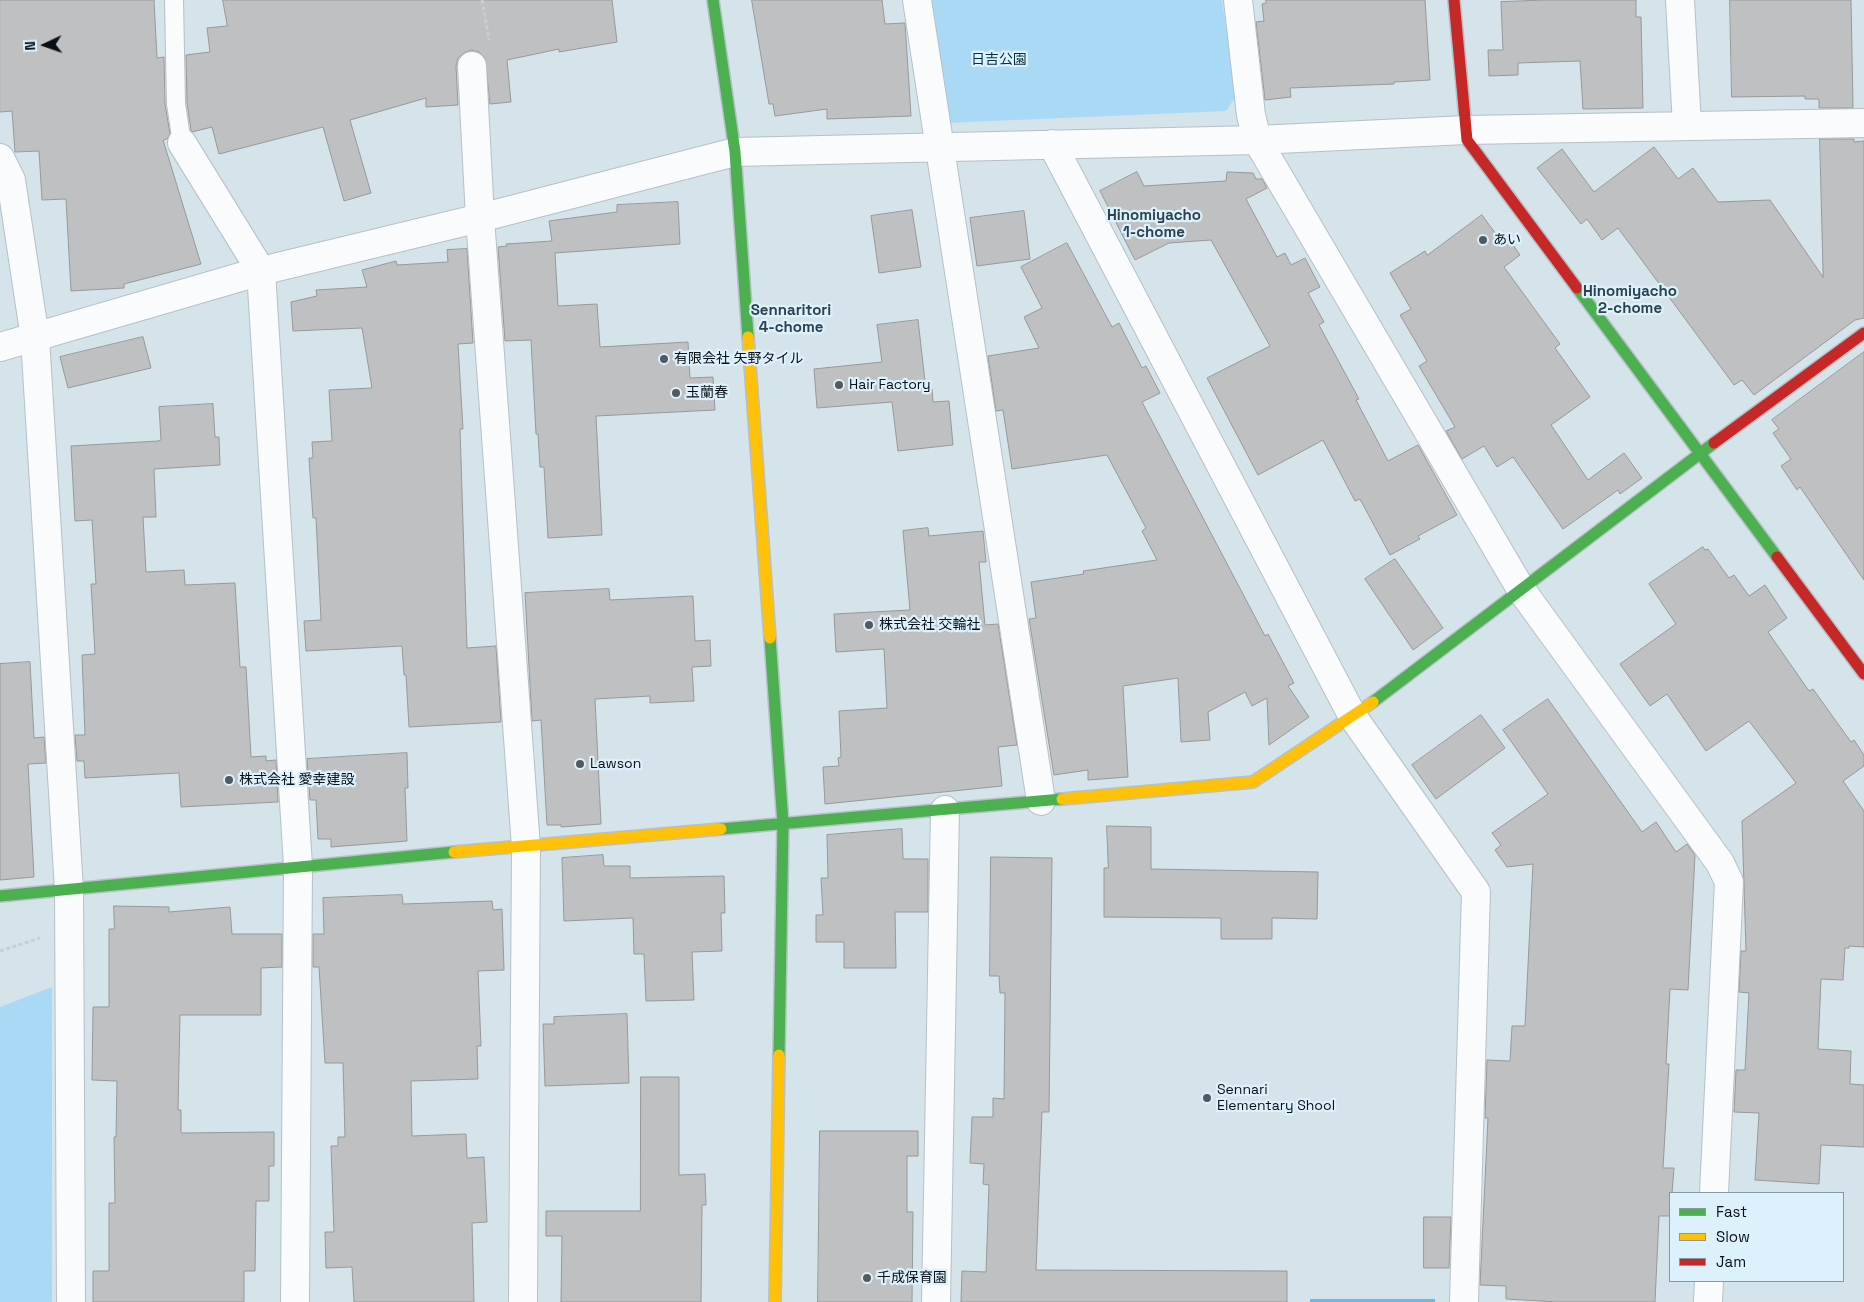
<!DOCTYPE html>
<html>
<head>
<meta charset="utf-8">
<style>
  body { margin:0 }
  #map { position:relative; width:1864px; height:1302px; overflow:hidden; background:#d5e3eb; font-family:"Space Grotesk",sans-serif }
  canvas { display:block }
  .legend { position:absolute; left:1669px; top:1192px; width:175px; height:90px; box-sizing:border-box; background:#ddf1fd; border:1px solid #8897a0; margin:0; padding:6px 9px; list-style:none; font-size:15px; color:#081015 }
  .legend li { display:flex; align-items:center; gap:10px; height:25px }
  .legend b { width:25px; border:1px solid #8897a0 }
  .north { position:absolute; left:20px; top:20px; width:50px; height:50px; -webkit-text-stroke:4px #ddf1fd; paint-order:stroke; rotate:267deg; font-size:14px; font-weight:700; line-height:20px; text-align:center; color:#081015 }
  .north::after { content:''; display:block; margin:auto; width:18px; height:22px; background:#081015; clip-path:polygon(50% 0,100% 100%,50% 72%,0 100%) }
</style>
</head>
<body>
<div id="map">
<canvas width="1864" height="1302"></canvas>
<ul class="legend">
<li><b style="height:6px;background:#4caf50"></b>Fast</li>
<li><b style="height:6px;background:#ffc107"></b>Slow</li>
<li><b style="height:6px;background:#c62828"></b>Jam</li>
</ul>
<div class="north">N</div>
</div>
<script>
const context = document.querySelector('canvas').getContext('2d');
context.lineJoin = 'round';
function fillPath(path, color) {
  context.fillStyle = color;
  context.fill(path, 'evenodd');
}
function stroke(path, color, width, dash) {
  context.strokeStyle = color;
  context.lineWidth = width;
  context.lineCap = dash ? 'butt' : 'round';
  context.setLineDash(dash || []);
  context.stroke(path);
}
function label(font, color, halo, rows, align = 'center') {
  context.font = font + ' "Space Grotesk","Noto Sans JP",sans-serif';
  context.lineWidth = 4.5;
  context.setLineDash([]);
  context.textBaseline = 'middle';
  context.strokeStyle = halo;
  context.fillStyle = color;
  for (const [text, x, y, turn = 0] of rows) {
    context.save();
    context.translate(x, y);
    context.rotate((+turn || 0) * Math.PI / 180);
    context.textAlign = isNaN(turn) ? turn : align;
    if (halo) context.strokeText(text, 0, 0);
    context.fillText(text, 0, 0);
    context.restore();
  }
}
const green = new Path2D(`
  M 928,0 L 1222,0 L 1236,96 L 1226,111 L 945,123 Z
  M 52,987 L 52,1302 L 0,1302 L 0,1007 Z`);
const water = new Path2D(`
  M 1310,1299 L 1435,1299 L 1435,1302 L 1310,1302 Z`);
const building = new Path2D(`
  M 0,0 L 154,0 L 157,58 L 164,57 L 165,104 L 170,134 L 167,139 L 163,140 L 201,264 L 124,284 L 124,288 L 71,291 L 66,199 L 42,200 L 39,151 L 15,152 L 12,111 L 0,112 Z
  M 223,0 L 612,0 L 617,42 L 559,52 L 559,49 L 507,60 L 511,102 L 490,104 L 485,58 L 479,52 L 471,50 L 464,53 L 458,58 L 456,66 L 458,105 L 426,107 L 426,98 L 350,120 L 371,193 L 344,201 L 323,127 L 219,154 L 212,127 L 192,132 L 191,130 L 187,103 L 186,55 L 210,52 L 207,28 L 227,26 Z
  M 752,0 L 882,0 L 885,24 L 905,23 L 911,116 L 827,119 L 827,109 L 775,116 L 773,104 L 769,104 L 766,86 Z
  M 1266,0 L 1425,0 L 1430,80 L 1394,82 L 1394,84 L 1290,88 L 1291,97 L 1265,100 L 1256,22 L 1264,21 L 1262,4 L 1266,3 Z
  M 1546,0 L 1636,0 L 1636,17 L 1641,17 L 1643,108 L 1583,109 L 1580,61 L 1518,63 L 1518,75 L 1489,76 L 1488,50 L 1503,50 L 1501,2 Z
  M 1730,0 L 1851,0 L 1853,108 L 1819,108 L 1819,99 L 1805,99 L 1805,96 L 1732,97 Z
  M 1820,139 L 1854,139 L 1854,142 L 1864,141 L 1864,318 L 1855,320 L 1754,395 L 1742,380 L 1734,385 L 1618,228 L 1602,240 L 1587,219 L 1581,224 L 1537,168 L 1562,149 L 1594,192 L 1654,147 L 1678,179 L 1693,168 L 1718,202 L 1770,200 L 1823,277 Z
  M 1137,172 L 1144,186 L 1226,181 L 1227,172 L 1253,173 L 1256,179 L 1262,179 L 1267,188 L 1246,199 L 1277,257 L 1285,253 L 1291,265 L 1305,258 L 1320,287 L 1308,293 L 1324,322 L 1319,325 L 1359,399 L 1356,400 L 1388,461 L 1418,445 L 1457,515 L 1418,536 L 1420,539 L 1390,555 L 1360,499 L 1355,501 L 1323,440 L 1258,475 L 1207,378 L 1270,346 L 1211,240 L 1169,243 L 1135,260 L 1100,191 Z
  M 678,202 L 680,244 L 555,253 L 558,306 L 597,304 L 600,347 L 688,342 L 690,378 L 713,377 L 715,410 L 596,416 L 602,535 L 548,538 L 544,467 L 540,467 L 538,434 L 536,434 L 531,340 L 505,341 L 498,247 L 507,246 L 506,244 L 552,241 L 549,221 L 617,212 L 617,205 Z
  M 912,210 L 921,267 L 879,273 L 871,216 Z
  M 1024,211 L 1030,259 L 977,266 L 970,218 Z
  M 1482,215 L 1498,237 L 1504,232 L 1520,255 L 1504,267 L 1560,344 L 1555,348 L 1590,397 L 1551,425 L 1588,480 L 1624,453 L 1642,478 L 1620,494 L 1618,490 L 1563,529 L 1513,457 L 1497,467 L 1484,446 L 1462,459 L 1446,431 L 1455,427 L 1419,366 L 1427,361 L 1400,315 L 1411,309 L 1390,273 L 1425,251 L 1427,255 Z
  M 1067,243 L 1112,327 L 1119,323 L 1142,368 L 1146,366 L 1160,393 L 1142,402 L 1265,636 L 1268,634 L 1294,683 L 1288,686 L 1309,717 L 1269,745 L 1267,698 L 1252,706 L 1245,692 L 1208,712 L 1210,740 L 1181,742 L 1178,678 L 1123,686 L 1128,777 L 1088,780 L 1088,770 L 1054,775 L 1029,619 L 1036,618 L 1031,582 L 1084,574 L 1083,571 L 1157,560 L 1142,531 L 1146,528 L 1107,455 L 1012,469 L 1003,410 L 996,411 L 988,356 L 1039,348 L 1024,317 L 1042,308 L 1021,267 Z
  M 467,249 L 473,343 L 458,344 L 463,429 L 460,429 L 467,648 L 496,646 L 501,722 L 409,727 L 406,675 L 404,675 L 402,646 L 306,651 L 304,621 L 321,620 L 316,518 L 313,518 L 309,458 L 313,458 L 312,442 L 332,441 L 329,390 L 372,388 L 362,328 L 293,331 L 291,302 L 317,296 L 316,290 L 367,287 L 362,270 L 396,261 L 397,265 L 448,262 L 447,250 Z
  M 918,320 L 926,390 L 932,389 L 933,402 L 949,401 L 953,445 L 898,451 L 892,402 L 817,408 L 814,369 L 882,362 L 877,325 Z
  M 143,337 L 151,368 L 68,388 L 60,357 Z
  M 1864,352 L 1864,580 L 1800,487 L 1797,490 L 1781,466 L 1791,459 L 1773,433 L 1779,429 L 1772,420 Z
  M 213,404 L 215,437 L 219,437 L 220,465 L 154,469 L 156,517 L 143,517 L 146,572 L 184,570 L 185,585 L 235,583 L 240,667 L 246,667 L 251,757 L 266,756 L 266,761 L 276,760 L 278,802 L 181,807 L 179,773 L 85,778 L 84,761 L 77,761 L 75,735 L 85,735 L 82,655 L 95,654 L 91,584 L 96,584 L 92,520 L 75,521 L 71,446 L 158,441 L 161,440 L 159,407 Z
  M 928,528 L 929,536 L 983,531 L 986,562 L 979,562 L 985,625 L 998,624 L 1017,745 L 998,747 L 1002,786 L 825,804 L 823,767 L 839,766 L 838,758 L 841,757 L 839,711 L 887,708 L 884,649 L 836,652 L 834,614 L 910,610 L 903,531 Z
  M 1703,547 L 1705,550 L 1708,549 L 1729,578 L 1734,575 L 1749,596 L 1765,585 L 1787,618 L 1768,632 L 1809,691 L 1813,689 L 1851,742 L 1854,740 L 1864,755 L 1864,766 L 1843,781 L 1864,811 L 1864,947 L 1849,946 L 1849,948 L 1845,948 L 1843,980 L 1821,979 L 1818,1049 L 1851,1051 L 1850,1084 L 1864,1085 L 1864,1147 L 1821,1145 L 1819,1184 L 1755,1180 L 1759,1113 L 1734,1112 L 1736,1070 L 1745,1070 L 1749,993 L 1739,992 L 1741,951 L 1746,951 L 1742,821 L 1796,783 L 1749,721 L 1706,751 L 1667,694 L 1650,706 L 1620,664 L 1676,624 L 1649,584 Z
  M 1395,559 L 1443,628 L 1413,650 L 1365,579 Z
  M 609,589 L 610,600 L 693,596 L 695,641 L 710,640 L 711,666 L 692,667 L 694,701 L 650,703 L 650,696 L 595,699 L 601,824 L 561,827 L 561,825 L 547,825 L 541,720 L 532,721 L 525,593 Z
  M 30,662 L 34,738 L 44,737 L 46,763 L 28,764 L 34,877 L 0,880 L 0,664 Z
  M 1548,699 L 1642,832 L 1656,822 L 1676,852 L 1687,844 L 1695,855 L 1688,990 L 1670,989 L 1666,1064 L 1669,1064 L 1663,1168 L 1674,1168 L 1672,1193 L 1670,1193 L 1670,1216 L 1659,1216 L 1655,1302 L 1558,1302 L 1506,1299 L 1506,1286 L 1480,1285 L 1488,1118 L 1485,1118 L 1487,1060 L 1510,1061 L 1512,1026 L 1525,1026 L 1533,864 L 1507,867 L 1495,850 L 1501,845 L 1492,833 L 1548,794 L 1503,730 Z
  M 1481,715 L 1505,748 L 1436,799 L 1412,765 Z
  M 407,753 L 408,788 L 405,788 L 407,841 L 331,847 L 331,839 L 318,839 L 316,800 L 310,800 L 307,759 Z
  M 1107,826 L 1151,827 L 1151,869 L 1318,872 L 1317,919 L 1272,918 L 1272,939 L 1221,939 L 1221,918 L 1104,917 L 1104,868 L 1108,868 Z
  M 902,829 L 903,859 L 928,859 L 928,912 L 895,912 L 896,968 L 844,968 L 844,942 L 816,942 L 816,915 L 823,915 L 821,878 L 828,878 L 827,835 Z
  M 603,855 L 604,866 L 630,866 L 630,878 L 724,876 L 725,913 L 721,913 L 722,951 L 692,952 L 694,1000 L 646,1001 L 644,954 L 634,954 L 633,918 L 564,921 L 562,858 Z
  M 991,857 L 1052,858 L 1049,1112 L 1042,1112 L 1036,1270 L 1287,1271 L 1287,1302 L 961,1302 L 962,1271 L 986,1272 L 989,1185 L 983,1184 L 984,1164 L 970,1163 L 972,1117 L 993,1117 L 993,1098 L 1004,1099 L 1005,993 L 1000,993 L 999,976 L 990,976 Z
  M 402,895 L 403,904 L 492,901 L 493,910 L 502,909 L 504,970 L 478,971 L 481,1046 L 477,1046 L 478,1079 L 411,1081 L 412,1136 L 466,1134 L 467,1158 L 484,1157 L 487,1222 L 472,1223 L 474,1302 L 354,1302 L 352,1267 L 326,1268 L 325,1232 L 334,1232 L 331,1146 L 338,1146 L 338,1137 L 345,1137 L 343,1063 L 325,1063 L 319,967 L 313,967 L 313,934 L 324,934 L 323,898 Z
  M 114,906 L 169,907 L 169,912 L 230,907 L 232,934 L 282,934 L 282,967 L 261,968 L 261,1015 L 180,1015 L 178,1110 L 181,1110 L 181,1133 L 274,1132 L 274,1166 L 269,1166 L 269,1201 L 256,1201 L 255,1271 L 244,1271 L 244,1302 L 93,1302 L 93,1271 L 109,1271 L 109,1203 L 115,1203 L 114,1137 L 116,1137 L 117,1081 L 92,1080 L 93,1007 L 109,1007 L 109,929 L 114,929 Z
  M 627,1014 L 629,1083 L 545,1086 L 543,1024 L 554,1024 L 554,1017 Z
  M 641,1077 L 679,1077 L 679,1175 L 705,1174 L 706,1205 L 702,1205 L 701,1302 L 561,1302 L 562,1236 L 546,1236 L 546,1211 L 640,1211 Z
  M 820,1131 L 918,1131 L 918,1156 L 907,1156 L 907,1212 L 913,1212 L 912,1302 L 818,1302 Z
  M 1424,1217 L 1451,1217 L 1449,1268 L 1424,1268 Z`);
const path = new Path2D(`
  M 482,0 L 489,40
  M 0,951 L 40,938`);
const lane = new Path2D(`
  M 174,0 L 176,104 L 182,143`);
const street = new Path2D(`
  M 917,0 L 1041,801
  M 1238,0 L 1251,115 L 1257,140 L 1522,591 L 1720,863 L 1729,882 L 1714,1193
  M 1680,0 L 1687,126
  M 472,66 L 480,218 L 526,847 L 523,1302
  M 182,143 L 261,271 L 298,866 L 295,1302
  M 1052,144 L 1353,717 L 1476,892 L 1464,1302
  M 0,158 L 11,180 L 35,338 L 69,890 L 71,1302
  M 0,347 L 261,271 L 480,218 L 735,152 L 1257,140 L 1466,130 L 1864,123
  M 936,1302 L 945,810
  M 1708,1302 L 1709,1281`);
const fast = new Path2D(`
  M 713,0 L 735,152 L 748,337
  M 1577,288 L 1777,557
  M 770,638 L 783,824 L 779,1055
  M 1373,702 L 1714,443
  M 721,829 L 1062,799
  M 0,896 L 454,852`);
const slow = new Path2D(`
  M 748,337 L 770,638
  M 1062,799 L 1253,782 L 1373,702
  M 454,852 L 721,829
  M 775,1302 L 779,1055`);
const jam = new Path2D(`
  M 1454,0 L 1467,140 L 1577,288
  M 1714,443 L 1864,333
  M 1777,557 L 1864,674`);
const markers = [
  [1483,240,5,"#505a60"],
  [664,359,5,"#505a60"],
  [839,385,5,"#505a60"],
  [676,393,5,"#505a60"],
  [869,625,5,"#505a60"],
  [580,764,5,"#505a60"],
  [229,780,5,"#505a60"],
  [1207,1098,5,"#505a60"],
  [867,1278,5,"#505a60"]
];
const parkNames = [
  ["日吉公園",999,60]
];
const poiNames = [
  ["あい",1493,240],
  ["有限会社 矢野タイル",674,359],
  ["Hair Factory",849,385],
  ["玉蘭春",686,393],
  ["株式会社 交輪社",879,625],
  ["Lawson",590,764],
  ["株式会社 愛幸建設",239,780],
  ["Sennari",1217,1090],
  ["Elementary Shool",1217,1106],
  ["千成保育園",877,1278]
];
const neighbourhoodNames = [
  ["Hinomiyacho",1154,216],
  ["1-chome",1154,233],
  ["Hinomiyacho",1630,292],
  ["2-chome",1630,309],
  ["Sennaritori",791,311],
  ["4-chome",791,328]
];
fillPath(green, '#a9d9f4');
fillPath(water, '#6eb9df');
fillPath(building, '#bec0c1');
stroke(building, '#96999a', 1);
stroke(lane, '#b6c0c7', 20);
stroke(street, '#b6c0c7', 30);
stroke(fast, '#b6c0c7', 14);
stroke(slow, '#b6c0c7', 14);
stroke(jam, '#b6c0c7', 14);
stroke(path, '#caced0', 3, [4, 2.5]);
stroke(lane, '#f9fbfc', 18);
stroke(street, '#f9fbfc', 28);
stroke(fast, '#4caf50', 11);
stroke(slow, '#ffc107', 11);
stroke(jam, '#c62828', 11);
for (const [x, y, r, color] of markers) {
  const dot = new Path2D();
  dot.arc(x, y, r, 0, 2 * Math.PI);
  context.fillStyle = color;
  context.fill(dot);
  stroke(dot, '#ddf1fd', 2);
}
label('14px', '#002e43', '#ddf1fd', parkNames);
label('14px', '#081015', '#ddf1fd', poiNames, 'left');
label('bold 15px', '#2d424e', '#ddf1fd', neighbourhoodNames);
</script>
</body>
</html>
